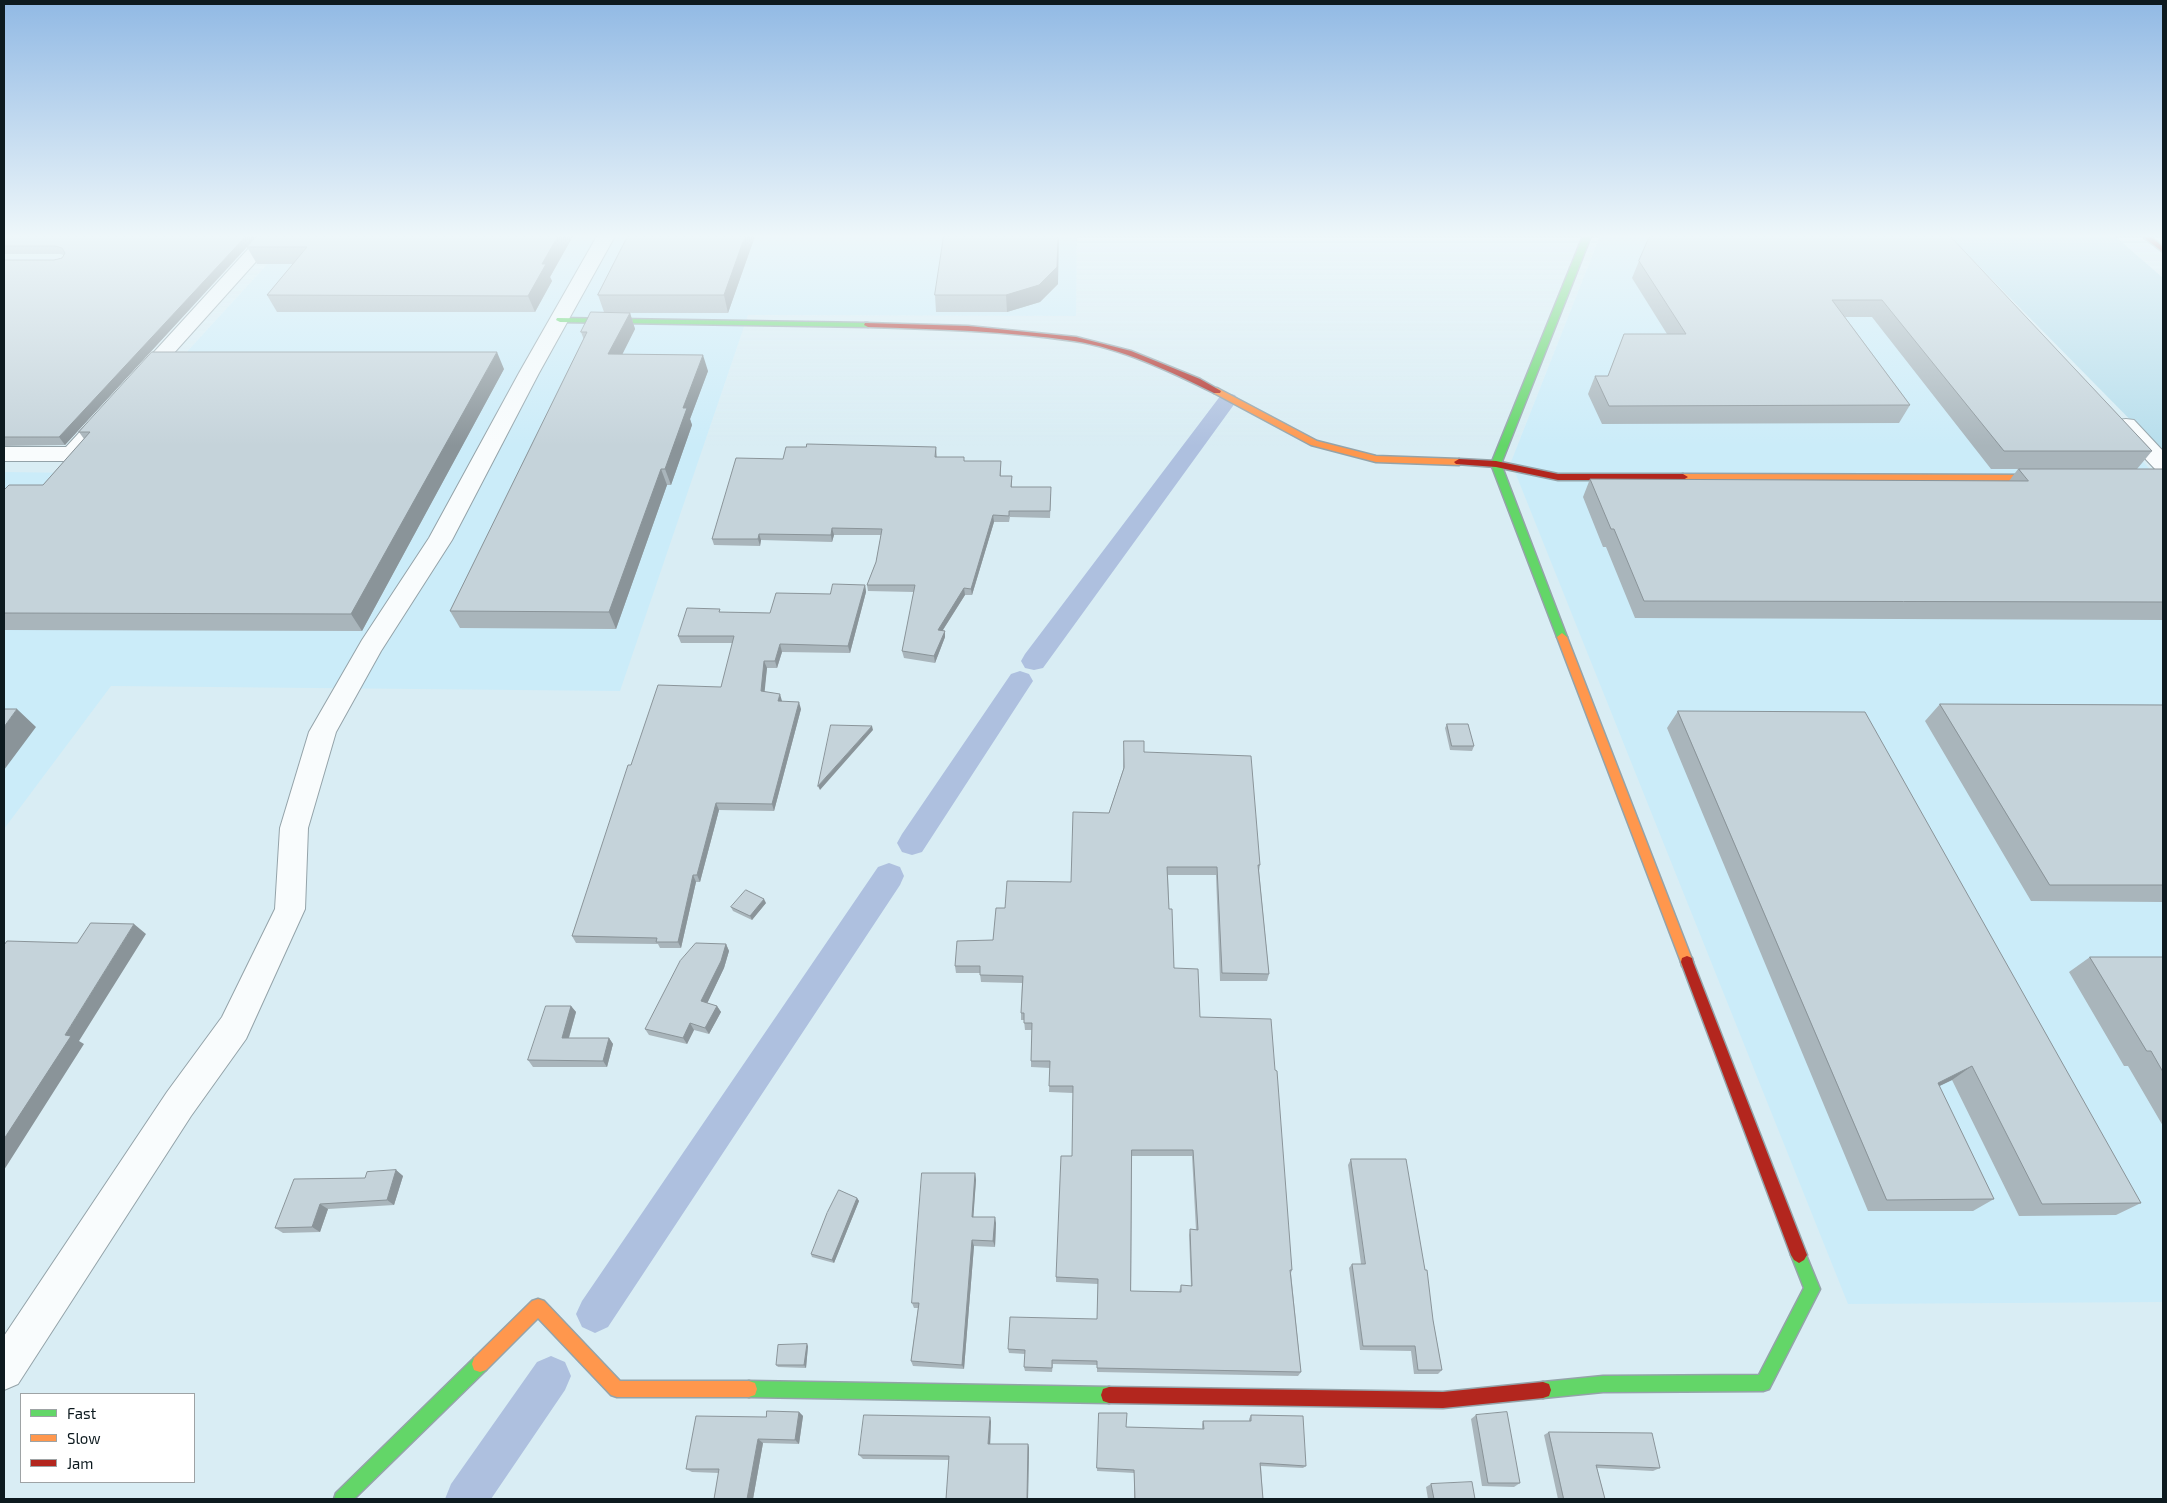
<!DOCTYPE html>
<html>
<head>
<meta charset="utf-8">
<style>
  body { margin:0 }
  #map { position:relative; width:2167px; height:1503px; overflow:hidden; background:#d9edf4; font-family:"Exo 2",sans-serif }
  canvas { display:block }
  .frame { position:absolute; inset:0; border:5px solid #0d1a1f; pointer-events:none }
  .legend { position:absolute; left:20px; top:1393px; width:175px; height:90px; box-sizing:border-box; background:#fff; border:1px solid #9ea3a5; margin:0; padding:6px 9px; list-style:none; font-size:15px; color:#0d1a1f }
  .legend li { display:flex; align-items:center; gap:10px; height:25px }
  .legend b { width:25px; border:1px solid #9ea3a5 }
</style>
</head>
<body>
<div id="map">
<canvas width="2167" height="1503"></canvas>
<div class="frame"></div>
<ul class="legend">
<li><b style="height:6px;background:#63d668"></b>Fast</li>
<li><b style="height:6px;background:#ff974d"></b>Slow</li>
<li><b style="height:6px;background:#b3261e"></b>Jam</li>
</ul>
</div>
<script>
const context = document.querySelector('canvas').getContext('2d');
context.lineJoin = 'round';
function fillPath(path, color) {
  context.fillStyle = color;
  context.fill(path, 'evenodd');
}
function stroke(path, color, width, dash) {
  context.strokeStyle = color;
  context.lineWidth = width;
  context.lineCap = dash ? 'butt' : 'round';
  context.setLineDash(dash || []);
  context.stroke(path);
}
const built = new Path2D(`
  M 293,236 L 1077,236 L 1076,316 L 748,315 L 620,691 L 111,686 L 4,829 L 4,472 L 76,473 Z
  M 1600,236 L 1930,236 L 2163,483 L 2163,1302 L 1848,1304 L 1511,462 Z`);
const green = new Path2D(`
  M 1949,236 L 2115,236 L 2163,278 L 2163,453 Z`);
const canal = new Path2D(`
  M 1228,393 L 1235,395 L 1238,399 L 1043,668 L 1034,670 L 1025,668 L 1021,661 L 1025,654 L 1221,395 Z
  M 1020,671 L 1029,674 L 1033,681 L 922,852 L 912,855 L 902,852 L 897,843 L 902,834 L 1011,674 Z
  M 889,863 L 900,867 L 904,876 L 900,885 L 608,1327 L 595,1333 L 582,1327 L 576,1314 L 582,1301 L 878,867 Z
  M 551,1356 L 565,1362 L 571,1376 L 565,1390 L 491,1499 L 445,1499 L 451,1484 L 537,1362 Z`);
const street = new Path2D(`
  M 260,236 L 279,236 L 147,383 L 140,385 L 133,383 L 130,379 L 133,375 Z
  M 597,236 L 615,236 L 539,373 L 452,540 L 381,651 L 336,732 L 308,828 L 305,909 L 246,1039 L 191,1116 L 18,1384 L 4,1390 L 4,1336 L 167,1092 L 222,1017 L 275,909 L 280,828 L 309,732 L 362,640 L 429,538 L 519,373 Z
  M 2126,419 L 2134,420 L 2163,451 L 2163,471 L 2155,469 L 2118,430 L 2115,425 L 2118,420 Z
  M 96,422 L 104,423 L 107,428 L 80,459 L 72,461 L 4,461 L 4,447 L 66,447 L 88,423 Z`);
const fast = new Path2D(`
  M 1583,236 L 1591,236 L 1501,464 L 1567,637 L 1562,641 L 1557,637 L 1491,464 Z
  M 557,318 L 868,323 L 872,325 L 868,327 L 560,322 L 556,320 Z
  M 1799,1247 L 1804,1250 L 1820,1289 L 1769,1389 L 1763,1391 L 1603,1392 L 1543,1398 L 1537,1396 L 1535,1390 L 1537,1384 L 1543,1382 L 1603,1376 L 1759,1375 L 1804,1288 L 1791,1255 L 1794,1250 Z
  M 480,1356 L 486,1358 L 488,1364 L 486,1370 L 354,1499 L 334,1499 L 336,1493 L 474,1358 Z
  M 749,1381 L 1109,1387 L 1115,1389 L 1117,1395 L 1115,1401 L 1109,1403 L 749,1397 L 743,1395 L 741,1389 L 743,1383 Z`);
const slow = new Path2D(`
  M 1217,388 L 1317,441 L 1376,456 L 1459,459 L 1464,462 L 1459,465 L 1376,462 L 1311,445 L 1214,393 L 1214,389 Z
  M 1683,474 L 2049,475 L 2054,478 L 2049,481 L 1680,479 L 1680,475 Z
  M 1562,633 L 1567,637 L 1693,962 L 1692,966 L 1687,968 L 1682,966 L 1681,962 L 1557,637 Z
  M 538,1299 L 544,1301 L 620,1381 L 749,1381 L 755,1383 L 757,1389 L 755,1395 L 749,1397 L 617,1397 L 611,1395 L 538,1318 L 486,1370 L 480,1372 L 474,1370 L 472,1364 L 474,1358 L 532,1301 Z`);
const jam = new Path2D(`
  M 2142,236 L 2150,236 L 2163,247 L 2163,252 Z
  M 865,323 L 968,326 L 1076,337 L 1131,351 L 1200,379 L 1221,391 L 1220,393 L 1214,393 C 1172,372 1121,348 1074,341 C 1006,331 937,329 868,327 L 864,325 Z
  M 1459,459 L 1496,461 L 1558,474 L 1683,474 L 1688,477 L 1683,480 L 1558,480 L 1496,467 L 1456,464 L 1454,462 Z
  M 1687,956 L 1692,958 L 1693,962 L 1807,1255 L 1804,1260 L 1799,1263 L 1794,1260 L 1791,1255 L 1681,962 L 1682,958 Z
  M 1543,1382 L 1549,1384 L 1551,1390 L 1549,1396 L 1543,1398 L 1443,1408 L 1109,1403 L 1103,1401 L 1101,1395 L 1103,1389 L 1109,1387 L 1443,1392 Z`);
const wall = new Path2D(`
  M 4,236 L 573,236 L 550,277 L 552,281 L 535,312 L 277,312 L 267,295 L 293,264 L 257,264 L 247,247 L 65,445 L 4,446 L 4,260 L 54,260 L 62,258 L 64,255 L 60,254 L 4,254 Z
  M 628,236 L 755,236 L 728,313 L 630,313 L 635,329 L 622,354 L 708,371 L 690,419 L 692,425 L 671,485 L 667,485 L 616,629 L 460,628 L 450,611 L 584,340 L 581,332 L 604,312 L 598,295 Z
  M 1950,236 L 2152,451 L 2137,469 L 2163,469 L 2163,620 L 1635,618 L 1606,547 L 1603,547 L 1583,497 L 1590,479 L 2009,481 L 2018,469 L 1991,469 L 1872,317 L 1845,317 L 1910,405 L 1899,423 L 1602,424 L 1588,394 L 1595,376 L 1608,376 L 1624,334 L 1667,334 L 1632,278 L 1639,261 Z
  M 1058,284 L 1040,302 L 1007,312 L 936,312 L 935,295 Z
  M 504,369 L 362,631 L 4,630 L 4,490 L 43,485 L 84,439 L 79,432 Z
  M 936,447 L 937,457 L 965,461 L 1001,461 L 1001,476 L 1012,476 L 1012,487 L 1051,494 L 1050,518 L 1010,517 L 1009,522 L 994,522 L 972,595 L 965,595 L 943,630 L 945,631 L 945,637 L 935,663 L 904,658 L 902,651 L 914,592 L 868,591 L 867,585 L 876,562 L 881,535 L 834,535 L 832,542 L 761,540 L 760,546 L 714,545 L 712,539 L 783,459 Z
  M 865,585 L 866,592 L 850,653 L 782,652 L 777,668 L 767,668 L 764,691 L 782,701 L 782,702 L 801,709 L 774,811 L 719,810 L 700,882 L 696,882 L 681,948 L 660,948 L 658,944 L 576,943 L 572,936 L 631,765 L 721,687 L 733,643 L 681,643 L 678,636 L 721,612 L 770,613 L 830,594 Z
  M 1940,704 L 2163,705 L 2163,902 L 2031,901 L 1925,721 Z
  M 1678,711 L 2141,1203 L 2116,1215 L 2019,1216 L 1952,1080 L 1939,1086 L 1994,1199 L 1973,1211 L 1868,1211 L 1667,728 Z
  M 1447,724 L 1474,746 L 1472,751 L 1450,750 L 1445,728 Z
  M 1124,741 L 1144,752 L 1260,865 L 1259,871 L 1269,974 L 1267,981 L 1220,981 L 1216,875 L 1168,875 L 1169,909 L 1174,968 L 1200,1017 L 1275,1070 L 1292,1270 L 1291,1273 L 1301,1372 L 1298,1376 L 1097,1372 L 1097,1365 L 1053,1364 L 1052,1372 L 1025,1371 L 1024,1367 L 1025,1354 L 1009,1353 L 1008,1349 L 1097,1319 L 1098,1284 L 1056,1282 L 1056,1277 L 1072,1156 L 1073,1093 L 1049,1092 L 1050,1068 L 1031,1067 L 1031,1061 L 1032,1030 L 1025,1030 L 1024,1020 L 1021,1020 L 1021,1013 L 1022,983 L 981,982 L 980,973 L 956,973 L 955,966 L 993,940 L 1005,908 L 1071,882 L 1109,813 L 1123,770 ZM 1132,1156 L 1192,1156 L 1196,1230 L 1190,1229 L 1189,1235 L 1191,1286 L 1181,1285 L 1179,1292 L 1131,1291 Z
  M 766,903 L 752,920 L 733,911 L 731,907 Z
  M 726,944 L 729,951 L 724,968 L 707,1003 L 717,1006 L 721,1012 L 709,1034 L 694,1030 L 687,1044 L 649,1035 L 645,1029 Z
  M 2090,957 L 2163,957 L 2163,1126 L 2128,1066 L 2124,1066 L 2069,972 Z
  M 571,1006 L 576,1012 L 569,1038 L 609,1038 L 613,1044 L 607,1067 L 533,1067 L 528,1060 Z
  M 1351,1159 L 1433,1320 L 1442,1370 L 1438,1374 L 1414,1374 L 1411,1351 L 1360,1350 L 1349,1268 L 1352,1264 L 1361,1264 L 1348,1165 Z
  M 396,1170 L 403,1176 L 394,1205 L 328,1209 L 320,1232 L 283,1233 L 275,1228 L 365,1178 Z
  M 975,1173 L 976,1180 L 973,1217 L 996,1223 L 995,1247 L 974,1246 L 964,1369 L 913,1366 L 911,1361 L 918,1308 L 914,1308 L 912,1303 Z
  M 857,1198 L 859,1201 L 834,1263 L 812,1257 L 811,1254 Z
  M 808,1346 L 806,1368 L 778,1367 L 776,1365 Z
  M 799,1412 L 803,1416 L 799,1444 L 763,1443 L 753,1499 L 714,1499 L 719,1473 L 692,1472 L 686,1469 L 766,1417 Z
  M 1099,1413 L 1126,1427 L 1202,1429 L 1202,1424 L 1203,1421 L 1249,1421 L 1249,1419 L 1251,1415 L 1306,1466 L 1303,1468 L 1261,1466 L 1263,1499 L 1134,1499 L 1134,1473 L 1097,1471 Z
  M 1476,1415 L 1520,1483 L 1514,1487 L 1482,1486 L 1471,1419 Z
  M 991,1421 L 990,1444 L 1028,1444 L 1029,1448 L 1028,1499 L 946,1499 L 949,1460 L 863,1459 L 859,1455 Z
  M 1549,1432 L 1660,1468 L 1653,1471 L 1597,1468 L 1605,1499 L 1558,1499 L 1544,1435 Z
  M 1431,1484 L 1475,1499 L 1428,1499 L 1426,1487 Z`);
const shadedWall = new Path2D(`
  M 246,236 L 257,236 L 65,445 L 59,437 Z
  M 558,236 L 573,236 L 550,277 L 552,281 L 535,312 L 528,296 L 542,264 Z
  M 745,236 L 755,236 L 728,313 L 724,295 Z
  M 1058,236 L 1059,236 L 1058,284 L 1040,302 L 1007,312 L 1006,295 Z
  M 630,313 L 635,329 L 614,371 L 608,354 Z
  M 497,352 L 504,369 L 362,631 L 351,614 Z
  M 703,355 L 708,371 L 690,419 L 692,425 L 671,485 L 665,469 L 683,408 Z
  M 661,469 L 667,485 L 616,629 L 609,612 Z
  M 993,515 L 994,522 L 972,595 L 971,589 Z
  M 832,528 L 834,535 L 832,542 L 831,535 Z
  M 759,534 L 761,540 L 760,546 L 758,539 Z
  M 865,585 L 866,592 L 850,653 L 848,646 Z
  M 964,588 L 965,595 L 939,636 L 938,630 Z
  M 945,631 L 945,637 L 935,663 L 934,656 Z
  M 780,644 L 782,652 L 777,668 L 775,661 Z
  M 764,661 L 767,668 L 764,698 L 761,691 Z
  M 780,694 L 782,701 L 780,708 L 778,701 Z
  M 799,702 L 801,709 L 774,811 L 772,804 Z
  M 17,709 L 36,727 L 4,770 L 4,727 Z
  M 872,726 L 873,730 L 820,790 L 818,786 Z
  M 716,803 L 719,810 L 700,882 L 697,875 Z
  M 693,875 L 696,882 L 681,948 L 678,942 Z
  M 764,899 L 766,903 L 752,920 L 750,916 Z
  M 134,924 L 146,934 L 79,1041 L 84,1044 L 4,1170 L 4,1139 L 65,1035 Z
  M 726,944 L 729,951 L 724,968 L 705,1008 L 701,1001 Z
  M 571,1006 L 576,1012 L 567,1044 L 562,1038 Z
  M 717,1006 L 721,1012 L 709,1034 L 705,1028 Z
  M 690,1023 L 694,1030 L 687,1044 L 683,1038 Z
  M 609,1038 L 613,1044 L 607,1067 L 603,1061 Z
  M 1972,1066 L 1952,1080 L 1919,1096 L 1938,1083 Z
  M 396,1170 L 403,1176 L 394,1205 L 387,1200 Z
  M 975,1173 L 976,1180 L 973,1223 L 972,1217 Z
  M 857,1198 L 859,1201 L 834,1263 L 832,1260 Z
  M 320,1204 L 328,1209 L 320,1232 L 312,1227 Z
  M 995,1217 L 996,1223 L 995,1247 L 993,1241 Z
  M 972,1240 L 974,1246 L 964,1369 L 962,1365 Z
  M 807,1344 L 808,1346 L 806,1368 L 804,1365 Z
  M 799,1412 L 803,1416 L 799,1444 L 795,1440 Z
  M 990,1417 L 991,1421 L 990,1448 L 988,1444 Z
  M 758,1439 L 763,1443 L 753,1499 L 747,1499 Z
  M 1028,1444 L 1029,1448 L 1028,1499 L 1027,1499 Z`);
const building = new Path2D(`
  M 4,236 L 246,236 L 59,437 L 4,437 L 4,260 L 54,260 L 62,258 L 65,253 L 62,248 L 55,246 L 4,246 Z
  M 257,236 L 558,236 L 542,264 L 546,264 L 528,296 L 267,295 L 307,247 L 247,247 Z
  M 628,236 L 745,236 L 724,295 L 598,295 Z
  M 944,236 L 1058,236 L 1057,267 L 1039,285 L 1006,295 L 935,295 Z
  M 1650,236 L 1950,236 L 2152,451 L 2004,451 L 1882,300 L 1832,300 L 1910,405 L 1609,406 L 1595,376 L 1608,376 L 1624,334 L 1686,334 L 1639,261 Z
  M 591,312 L 630,313 L 608,354 L 703,355 L 683,408 L 687,408 L 665,469 L 661,469 L 609,612 L 450,611 L 587,332 L 581,332 Z
  M 152,352 L 497,352 L 351,614 L 4,613 L 4,490 L 9,485 L 43,485 L 90,432 L 79,432 Z
  M 807,444 L 936,447 L 935,457 L 964,457 L 964,461 L 1001,461 L 1000,476 L 1012,476 L 1011,487 L 1051,487 L 1050,511 L 1009,511 L 1009,516 L 993,515 L 971,589 L 964,588 L 938,630 L 945,631 L 934,656 L 902,651 L 915,585 L 867,585 L 876,562 L 882,529 L 832,528 L 831,535 L 759,534 L 758,539 L 712,539 L 736,458 L 783,459 L 786,447 L 806,447 Z
  M 2019,469 L 2163,469 L 2163,602 L 1644,601 L 1614,529 L 1611,529 L 1590,479 L 2028,481 Z
  M 833,584 L 865,585 L 848,646 L 780,644 L 775,661 L 764,661 L 761,691 L 780,694 L 778,701 L 799,702 L 772,804 L 716,803 L 697,875 L 693,875 L 678,942 L 656,942 L 657,938 L 572,936 L 628,765 L 631,765 L 658,685 L 721,687 L 734,636 L 678,636 L 687,608 L 720,609 L 719,612 L 770,613 L 776,593 L 830,594 Z
  M 1940,704 L 2163,705 L 2163,885 L 2050,885 Z
  M 4,709 L 17,709 L 4,727 Z
  M 1678,711 L 1865,712 L 2141,1203 L 2042,1204 L 1972,1066 L 1938,1083 L 1994,1199 L 1887,1200 Z
  M 1447,724 L 1468,724 L 1474,746 L 1452,746 Z
  M 831,725 L 872,726 L 818,786 Z
  M 1124,741 L 1144,741 L 1144,752 L 1251,756 L 1260,865 L 1258,865 L 1269,974 L 1222,973 L 1217,867 L 1167,867 L 1169,909 L 1172,909 L 1174,968 L 1198,969 L 1200,1017 L 1271,1019 L 1275,1070 L 1277,1071 L 1292,1270 L 1290,1270 L 1301,1372 L 1097,1368 L 1097,1361 L 1052,1360 L 1052,1368 L 1024,1367 L 1025,1350 L 1008,1349 L 1010,1317 L 1097,1319 L 1098,1279 L 1056,1277 L 1061,1156 L 1072,1156 L 1073,1086 L 1049,1086 L 1050,1061 L 1031,1061 L 1032,1023 L 1024,1023 L 1024,1013 L 1021,1013 L 1023,976 L 980,975 L 980,966 L 955,966 L 957,941 L 993,940 L 996,908 L 1005,908 L 1007,881 L 1071,882 L 1073,812 L 1109,813 L 1124,768 ZM 1132,1150 L 1193,1150 L 1198,1230 L 1190,1229 L 1192,1286 L 1181,1285 L 1181,1292 L 1131,1291 Z
  M 746,890 L 764,899 L 750,916 L 731,907 Z
  M 91,923 L 134,924 L 65,1035 L 71,1036 L 4,1139 L 4,945 L 7,941 L 77,943 Z
  M 696,943 L 726,944 L 721,961 L 701,1001 L 717,1006 L 705,1028 L 690,1023 L 683,1038 L 645,1029 L 680,961 Z
  M 2090,957 L 2163,957 L 2163,1072 L 2151,1051 L 2147,1051 Z
  M 546,1006 L 571,1006 L 562,1038 L 609,1038 L 603,1061 L 528,1060 Z
  M 1351,1159 L 1406,1159 L 1425,1270 L 1427,1270 L 1433,1320 L 1442,1370 L 1418,1370 L 1415,1346 L 1363,1346 L 1352,1264 L 1365,1264 Z
  M 396,1170 L 387,1200 L 320,1204 L 312,1227 L 275,1228 L 294,1179 L 365,1178 L 367,1172 Z
  M 922,1173 L 975,1173 L 972,1217 L 995,1217 L 993,1241 L 972,1240 L 962,1365 L 911,1361 L 919,1303 L 912,1303 Z
  M 839,1190 L 857,1198 L 832,1260 L 811,1254 L 827,1213 Z
  M 807,1344 L 804,1365 L 776,1365 L 778,1345 Z
  M 767,1411 L 799,1412 L 795,1440 L 758,1439 L 747,1499 L 714,1499 L 719,1469 L 686,1469 L 696,1416 L 766,1417 Z
  M 1507,1412 L 1520,1483 L 1488,1483 L 1476,1415 Z
  M 1099,1413 L 1127,1413 L 1126,1427 L 1204,1429 L 1203,1421 L 1251,1421 L 1251,1415 L 1303,1416 L 1306,1466 L 1260,1463 L 1263,1499 L 1135,1499 L 1134,1470 L 1097,1468 Z
  M 864,1415 L 990,1417 L 988,1444 L 1028,1444 L 1027,1499 L 946,1499 L 949,1456 L 859,1455 Z
  M 1549,1432 L 1652,1433 L 1660,1468 L 1596,1465 L 1605,1499 L 1564,1499 Z
  M 1472,1482 L 1475,1499 L 1434,1499 L 1431,1484 Z`);
fillPath(built, '#cbecf9');
fillPath(green, '#b7deec');
fillPath(canal, '#aec0df');
stroke(street, '#94a3a9', 2);
stroke(fast, '#94a3a9', 3);
stroke(slow, '#94a3a9', 3);
stroke(jam, '#94a3a9', 3);
fillPath(street, '#f9fcfd');
fillPath(fast, '#63d668');
fillPath(slow, '#ff974d');
fillPath(jam, '#b3261e');
fillPath(wall, '#a9b5bb');
fillPath(shadedWall, '#8a9499');
fillPath(building, '#c5d3da');
stroke(building, '#8a9499', 1);
const sky = context.createLinearGradient(0, 0, 0, 446);
sky.addColorStop(0, '#91b9e4');
sky.addColorStop(0.53, '#eef7fa');
sky.addColorStop(1, '#eef7fa00');
context.fillStyle = sky;
context.fillRect(0, 0, 2167, 446);
</script>
</body>
</html>
